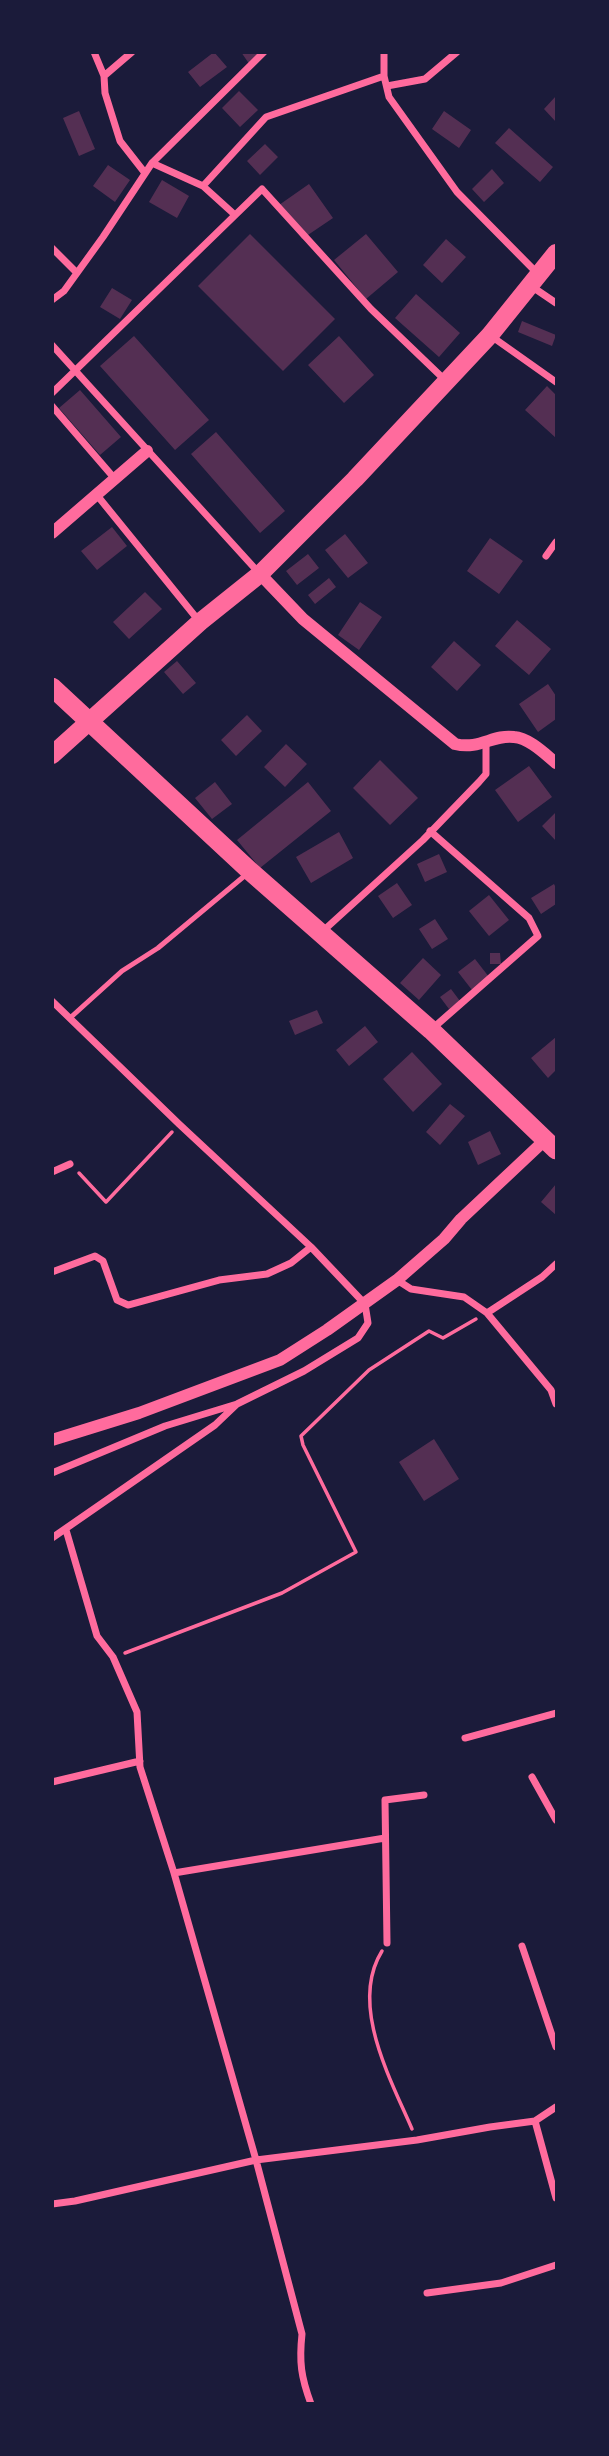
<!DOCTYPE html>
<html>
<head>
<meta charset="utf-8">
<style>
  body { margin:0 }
  #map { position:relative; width:609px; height:2456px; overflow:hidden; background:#1b1b3a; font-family:Helvetica,sans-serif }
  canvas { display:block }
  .frame { position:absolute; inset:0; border:54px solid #1b1b3a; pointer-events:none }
</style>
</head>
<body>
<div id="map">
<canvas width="609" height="2456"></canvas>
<div class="frame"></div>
</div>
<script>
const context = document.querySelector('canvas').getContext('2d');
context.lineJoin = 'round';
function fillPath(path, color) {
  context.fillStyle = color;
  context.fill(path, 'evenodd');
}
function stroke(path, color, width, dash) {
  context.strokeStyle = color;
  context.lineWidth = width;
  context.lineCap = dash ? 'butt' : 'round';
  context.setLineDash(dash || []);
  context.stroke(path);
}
const building = new Path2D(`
  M 214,52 L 227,67 L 200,87 L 188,72 Z
  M 241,52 L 261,52 L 250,65 Z
  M 239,91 L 258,110 L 240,127 L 222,108 Z
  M 556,96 L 556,122 L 544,109 Z
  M 79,111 L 95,149 L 79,156 L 63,118 Z
  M 444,111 L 471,130 L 459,148 L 432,129 Z
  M 509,128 L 553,167 L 540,182 L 495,143 Z
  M 265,144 L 278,157 L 260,175 L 247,161 Z
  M 108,165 L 130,180 L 115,202 L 93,186 Z
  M 492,169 L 504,183 L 484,202 L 472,189 Z
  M 162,180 L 189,196 L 177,218 L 149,202 Z
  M 309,184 L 333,218 L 302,239 L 279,205 Z
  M 250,234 L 335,319 L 283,371 L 198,286 Z
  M 366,234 L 398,272 L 366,299 L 334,260 Z
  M 446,239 L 466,257 L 442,283 L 423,265 Z
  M 112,288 L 132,300 L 120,319 L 100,307 Z
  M 416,294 L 460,333 L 439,357 L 395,318 Z
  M 522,321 L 556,335 L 552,346 L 518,332 Z
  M 134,336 L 209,420 L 175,450 L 100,366 Z
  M 339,336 L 374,375 L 344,403 L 308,365 Z
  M 547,386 L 556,395 L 556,438 L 525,410 Z
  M 80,390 L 121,437 L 100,455 L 59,408 Z
  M 216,432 L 285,511 L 260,533 L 191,454 Z
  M 112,527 L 127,546 L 97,570 L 81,551 Z
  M 345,534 L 368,563 L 348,578 L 325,550 Z
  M 490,538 L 523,561 L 499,594 L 467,571 Z
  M 308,554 L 319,568 L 297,585 L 286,571 Z
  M 329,578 L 336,587 L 315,604 L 308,595 Z
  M 145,592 L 162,609 L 129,639 L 113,622 Z
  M 360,602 L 382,617 L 359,650 L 338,635 Z
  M 517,620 L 551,649 L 529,675 L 495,646 Z
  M 454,641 L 481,665 L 457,691 L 431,667 Z
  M 177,661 L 196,683 L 183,694 L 164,672 Z
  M 548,684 L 556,696 L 556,719 L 538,732 L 519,704 Z
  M 247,715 L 262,731 L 236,756 L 221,740 Z
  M 286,744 L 307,764 L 285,787 L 264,767 Z
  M 380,760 L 418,798 L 390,825 L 353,788 Z
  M 529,766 L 552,797 L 518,822 L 495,790 Z
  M 215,782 L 232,804 L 212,819 L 195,798 Z
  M 308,782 L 331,811 L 260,868 L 237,840 Z
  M 556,812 L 556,841 L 542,826 Z
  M 339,832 L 353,858 L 311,883 L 296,857 Z
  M 439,854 L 447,872 L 425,882 L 417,864 Z
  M 397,883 L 412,905 L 393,918 L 378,896 Z
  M 554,884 L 556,888 L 556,904 L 541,914 L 531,898 Z
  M 489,895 L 509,920 L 489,936 L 469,911 Z
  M 435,919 L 448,939 L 432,949 L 419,929 Z
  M 490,953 L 500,953 L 501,964 L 490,964 Z
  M 423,958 L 441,975 L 419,1000 L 400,983 Z
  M 475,959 L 489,977 L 472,990 L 458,972 Z
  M 451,989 L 460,1001 L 449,1009 L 440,997 Z
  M 317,1010 L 323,1023 L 295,1035 L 289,1021 Z
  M 365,1026 L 378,1042 L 349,1066 L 336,1050 Z
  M 556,1037 L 556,1070 L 548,1078 L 531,1058 Z
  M 412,1052 L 442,1084 L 413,1112 L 383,1079 Z
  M 450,1104 L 465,1116 L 440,1145 L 426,1132 Z
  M 490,1131 L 501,1154 L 478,1165 L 468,1142 Z
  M 556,1184 L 556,1215 L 541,1202 Z
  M 434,1439 L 459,1479 L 424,1501 L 399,1462 Z`);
const path = new Path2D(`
  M 79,1173 L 106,1202 L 172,1132
  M 125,1653 L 282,1593 L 356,1552 L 303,1445 L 301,1436 L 369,1370 L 429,1331 L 443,1338 L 476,1319
  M 382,1951 C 349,2004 390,2078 412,2129`);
const service = new Path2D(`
  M 70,1018 L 122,971 L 158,948 L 248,873`);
const minor = new Path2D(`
  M 94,52 L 104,76 L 105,93 L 120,141 L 145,173
  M 384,52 L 384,76 L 389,97 L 457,192 L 537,273
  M 104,76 L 132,52
  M 387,86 L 425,79 L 457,52
  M 152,163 L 203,186 L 235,215
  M 203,186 L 266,117 L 384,76
  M 52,248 L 77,273
  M 531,286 L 556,303
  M 52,300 L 64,291 L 103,237 L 152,163 L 264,52
  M 491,336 L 556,382
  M 52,345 L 259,573
  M 52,393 L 262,189 L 371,309 L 447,382
  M 52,406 L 115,479
  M 96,494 L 199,621
  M 546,556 L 556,542
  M 430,831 L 529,918 L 538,936 L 432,1029
  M 323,931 L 423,840 L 479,782 L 486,774 L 486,742
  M 52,1001 L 179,1124 L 311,1247 L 365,1304 L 368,1323 L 358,1338 L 304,1371 L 237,1404 L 165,1426 L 52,1473
  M 52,1172 L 70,1164
  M 52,1272 L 95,1256 L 103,1261 L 117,1300 L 128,1305 L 219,1280 L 267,1274 L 291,1263 L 311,1247
  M 397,1280 L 411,1289 L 464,1297 L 487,1313 L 542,1277 L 556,1264
  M 487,1313 L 551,1390 L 556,1404
  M 66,1530 L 97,1636 L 113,1657 L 137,1712 L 140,1767 L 174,1873 L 256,2160 L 302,2334 C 299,2362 301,2377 311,2404
  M 52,1538 L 215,1425 L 236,1405
  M 465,1738 L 556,1713
  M 532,1777 L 556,1820
  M 52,1782 L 140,1761
  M 174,1873 L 385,1838
  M 387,1943 L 385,1800 L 424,1795
  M 522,1946 L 556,2047
  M 535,2121 L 556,2198
  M 52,2204 L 75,2201 L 256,2160 L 417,2140 L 490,2127 L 535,2121 L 556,2107
  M 427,2293 L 501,2283 L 556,2265`);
const tertiary = new Path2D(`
  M 52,533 L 147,451
  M 260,574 L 303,619 L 455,744 C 480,750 493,734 514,737 C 529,738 545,754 556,763
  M 52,1440 L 139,1413 L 280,1360 L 327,1330 L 397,1280 L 444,1239 L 461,1219 L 545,1140`);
const primary = new Path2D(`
  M 52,755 L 200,622 L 260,574 L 355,479 L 490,335 L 556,253`);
const trunk = new Path2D(`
  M 52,687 L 250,871 L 431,1030 L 556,1150`);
fillPath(building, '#542f53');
stroke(path, '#ff6b9d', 3.5);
stroke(service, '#ff6b9d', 5);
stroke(minor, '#ff6b9d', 7);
stroke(tertiary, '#ff6b9d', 12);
stroke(primary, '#ff6b9d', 18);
stroke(trunk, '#ff6b9d', 19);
</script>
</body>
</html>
